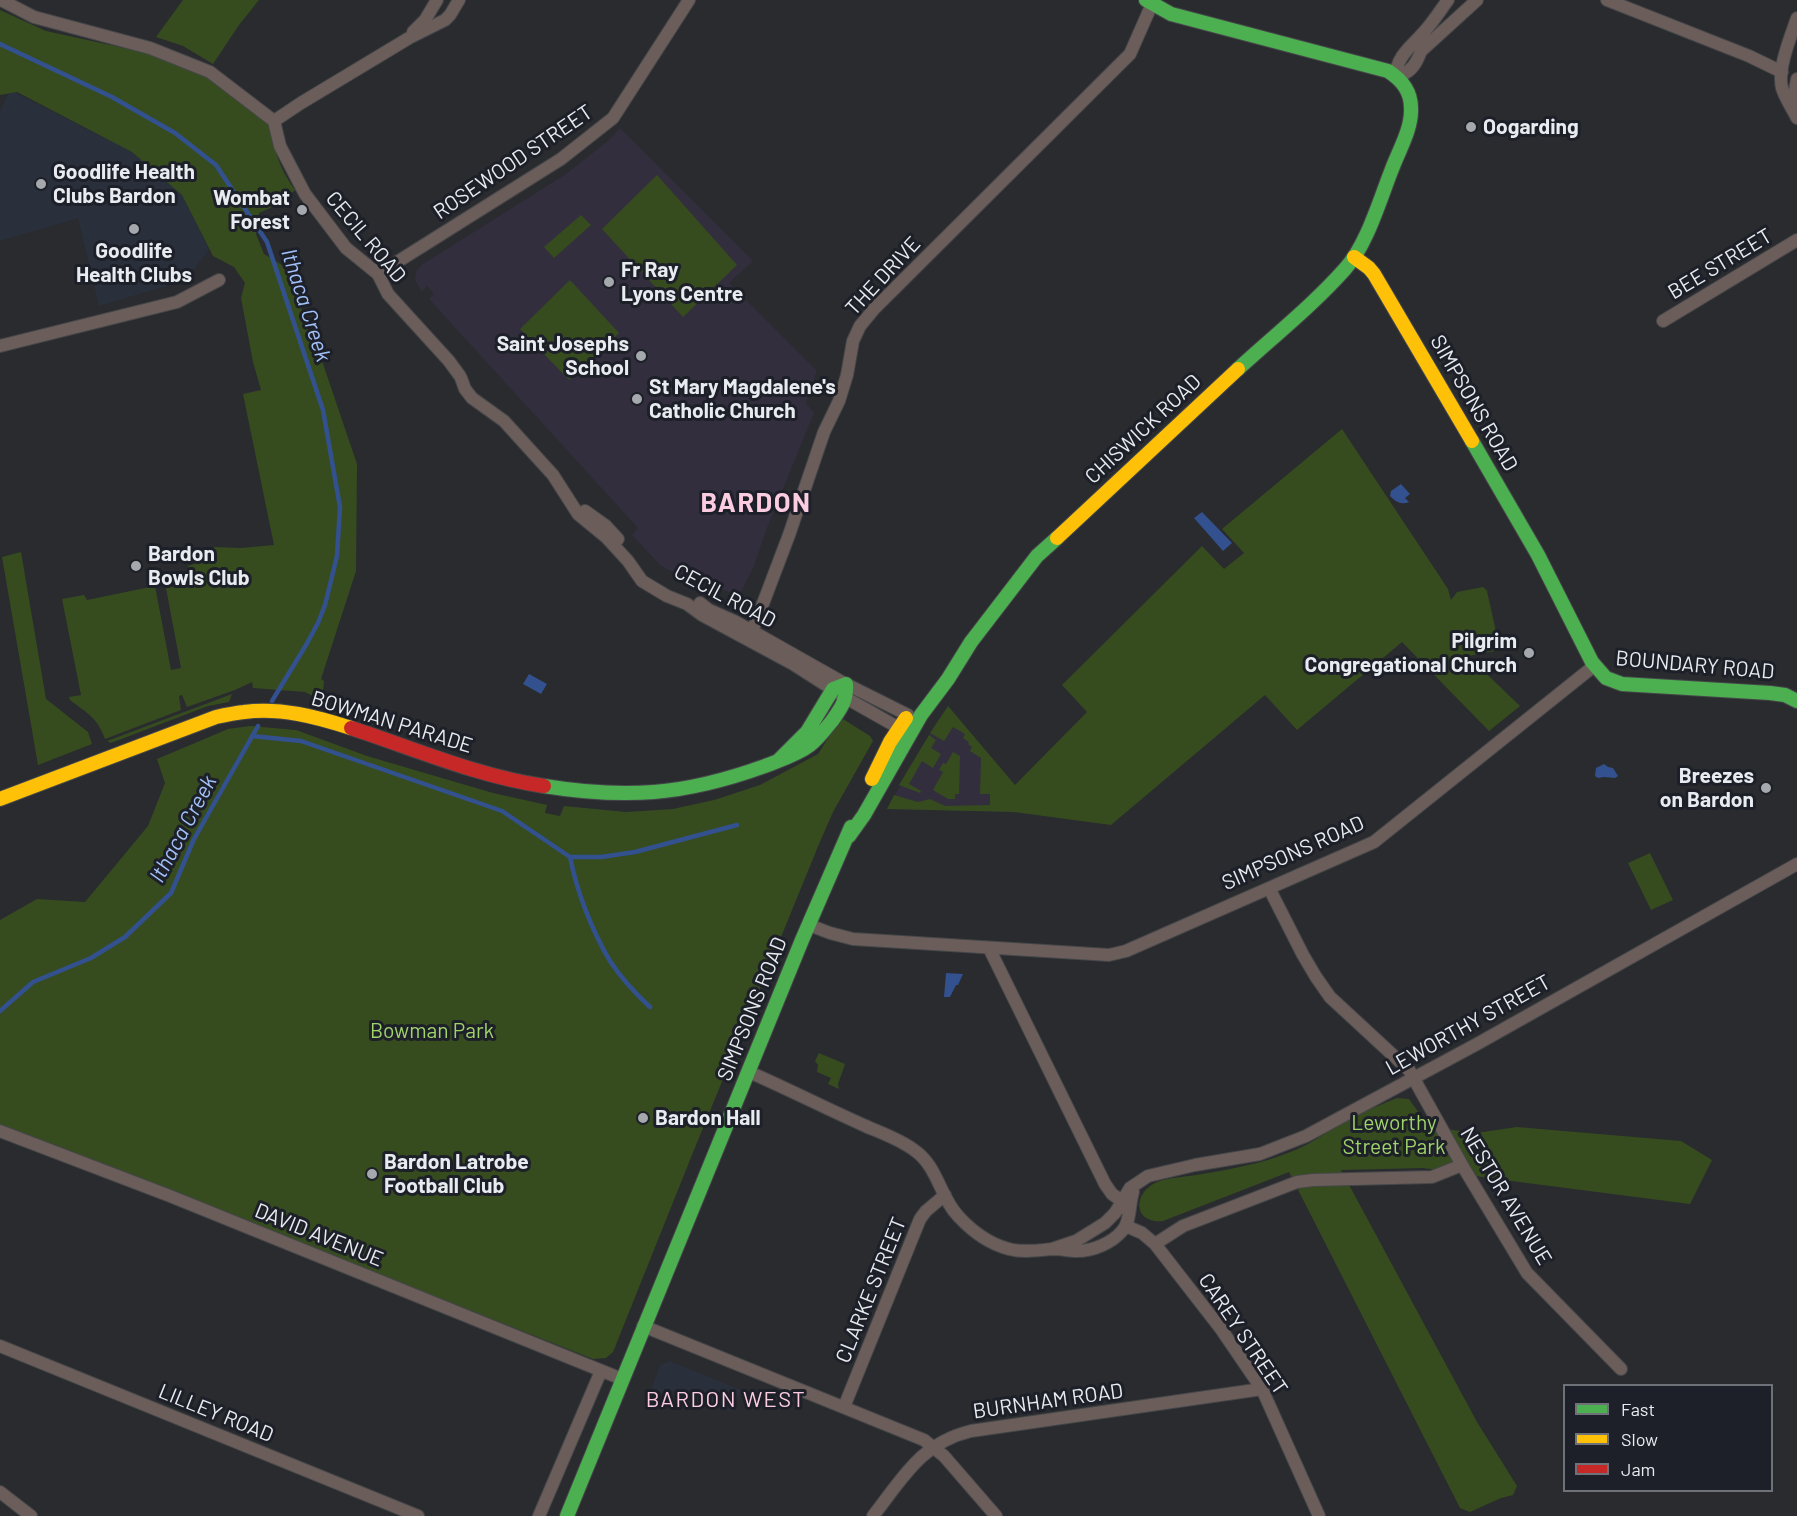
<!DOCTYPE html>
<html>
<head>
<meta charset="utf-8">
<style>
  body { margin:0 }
  #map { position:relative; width:1797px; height:1516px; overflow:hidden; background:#292b2f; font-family:Barlow,sans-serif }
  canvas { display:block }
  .legend { position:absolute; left:1563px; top:1384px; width:210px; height:108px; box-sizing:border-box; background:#1d2028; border:2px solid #6e7178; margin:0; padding:8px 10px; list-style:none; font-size:18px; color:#e8ebf0 }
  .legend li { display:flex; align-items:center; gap:12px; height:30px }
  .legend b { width:30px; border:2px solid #6e7178 }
</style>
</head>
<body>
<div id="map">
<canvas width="1797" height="1516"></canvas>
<ul class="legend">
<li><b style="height:8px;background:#4caf50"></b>Fast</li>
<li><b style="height:8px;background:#ffc107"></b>Slow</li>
<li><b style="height:8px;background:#c62828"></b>Jam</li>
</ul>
</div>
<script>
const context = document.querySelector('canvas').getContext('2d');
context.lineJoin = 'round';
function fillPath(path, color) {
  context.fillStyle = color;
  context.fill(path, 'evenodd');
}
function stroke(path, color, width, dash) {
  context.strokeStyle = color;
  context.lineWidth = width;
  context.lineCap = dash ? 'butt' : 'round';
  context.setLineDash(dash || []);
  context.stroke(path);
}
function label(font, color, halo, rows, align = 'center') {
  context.font = font + ' Barlow,sans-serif';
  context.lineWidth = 6;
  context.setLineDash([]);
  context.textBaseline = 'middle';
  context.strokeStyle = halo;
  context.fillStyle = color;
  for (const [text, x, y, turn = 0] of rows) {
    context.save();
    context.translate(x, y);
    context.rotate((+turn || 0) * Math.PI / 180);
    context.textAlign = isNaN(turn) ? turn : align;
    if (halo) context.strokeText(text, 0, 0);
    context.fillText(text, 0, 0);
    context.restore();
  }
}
const built = new Path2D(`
  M 10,90 L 132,152 L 182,195 L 209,250 L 195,268 L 176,283 L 99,306 L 78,218 L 0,241 L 0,111 Z
  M 670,1361 L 741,1390 L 732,1412 L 697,1397 L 688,1397 L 665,1388 L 662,1394 L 651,1389 L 660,1365 Z`);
const education = new Path2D(`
  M 620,128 L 753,261 L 729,283 L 817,371 L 806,403 L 814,413 L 767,528 L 754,566 L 742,590 L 734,594 L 714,586 L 694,576 L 690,582 L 660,565 L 632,535 L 638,528 L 429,299 L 434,294 L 427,286 L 422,292 L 415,280 L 416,271 L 423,264 L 566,174 L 609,140 Z
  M 948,706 L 1014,785 L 1014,812 L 887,809 L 930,733 Z`);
const green = new Path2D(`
  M 183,0 L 259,0 L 239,25 L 213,64 L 183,46 L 156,37 Z
  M 0,10 L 46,31 L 147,53 L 206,76 L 234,95 L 269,122 C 274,149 279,168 295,190 L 283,202 L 259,213 L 256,234 L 264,254 L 282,265 L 290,280 L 321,358 L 357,464 L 356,571 L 321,679 L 324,681 L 322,701 L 305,692 L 253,688 L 252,682 L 235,690 L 187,707 L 182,695 L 179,696 L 181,710 L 105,739 C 97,717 88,714 70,700 L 69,697 L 81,695 L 62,599 L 84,595 L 87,600 L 155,586 L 171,670 L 181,668 L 166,588 L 190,584 L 188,566 L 216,557 L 214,547 L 241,548 L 274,545 L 243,394 L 261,390 L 253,362 L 241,298 L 245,283 L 234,267 L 213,256 L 182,195 L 132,152 L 17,92 L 0,95 Z
  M 657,175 L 737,265 L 683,317 L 602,229 Z
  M 581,215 L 591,225 L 554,258 L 544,247 Z
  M 570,280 L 619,333 L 569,380 L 520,329 Z
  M 1342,429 L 1448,589 L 1451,600 L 1457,592 L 1483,587 L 1487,591 L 1499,645 L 1495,651 L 1468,656 L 1520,706 L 1489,731 L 1402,642 L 1297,730 L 1265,695 L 1111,825 L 1014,812 L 887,809 L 894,795 L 918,802 L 930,799 L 945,806 L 990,805 L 990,794 L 980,794 L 981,758 L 970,751 L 972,747 L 968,744 L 969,742 L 963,738 L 965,734 L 953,727 L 944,741 L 930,733 L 948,706 L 1015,785 L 1087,712 L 1062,685 L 1202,546 L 1224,569 L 1244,553 L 1222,529 Z
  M 21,552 L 46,699 L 88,732 L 92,744 L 38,765 L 2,557 Z
  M 232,694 L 229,702 L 208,706 L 111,743 L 107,741 Z
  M 843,719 L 870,736 L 873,741 L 833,812 L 819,844 L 692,1155 L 613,1352 L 606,1358 L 593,1359 L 153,1185 L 0,1127 L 0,920 L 37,899 L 85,902 L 148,826 L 165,783 L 157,759 L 228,729 L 250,726 L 296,730 L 367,756 L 493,793 L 547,805 L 545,813 L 560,816 L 564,806 L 626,812 L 673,809 L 714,800 L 760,785 L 818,754 L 839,721 Z
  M 929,735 L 936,740 L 931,748 L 941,754 L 933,768 L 922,761 L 909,784 L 921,791 L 920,793 L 899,785 Z
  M 953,752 L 960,756 L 959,794 L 955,794 L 955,799 L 948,799 L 933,790 L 943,772 L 939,770 L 943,763 L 946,764 Z
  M 1650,853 L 1673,900 L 1651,910 L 1628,863 Z
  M 819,1053 L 845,1064 L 838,1084 L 839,1089 L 828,1084 L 831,1078 L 817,1072 L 818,1065 L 815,1061 Z
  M 1397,1098 L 1409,1099 L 1429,1127 L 1476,1133 L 1517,1127 L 1681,1141 L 1712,1160 L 1690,1204 L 1496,1179 L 1423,1168 L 1341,1170 L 1477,1422 L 1517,1486 L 1513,1495 L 1501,1498 L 1470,1512 L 1460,1508 L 1289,1172 L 1163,1221 C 1134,1224 1131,1194 1157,1182 C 1170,1177 1188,1177 1202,1174 C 1238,1168 1275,1161 1308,1144 C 1324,1135 1339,1124 1355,1116 C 1369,1109 1383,1104 1397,1098 Z`);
const water = new Path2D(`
  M 1401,484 L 1410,494 L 1405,498 L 1409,502 C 1401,505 1396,502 1390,496 L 1391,491 Z
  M 1202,512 L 1232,543 L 1223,551 L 1194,518 Z
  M 529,674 L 547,684 L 541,694 L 523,684 Z
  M 1604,764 L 1608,767 L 1613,768 L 1618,776 L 1615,778 L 1604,777 L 1598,778 L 1595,776 L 1596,768 Z
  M 946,973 L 963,974 L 958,985 L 956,985 L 950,997 L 944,997 Z`);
const stream = new Path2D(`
  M 0,44 L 112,97 L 175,133 L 216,165 L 267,242 L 323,410 L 340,507 L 337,556 L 325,605 L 318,623 L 306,645 L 272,701
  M 252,736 L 301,741 L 502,811 L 570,857 L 601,857 L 635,852 L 737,825
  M 570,857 C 577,892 592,931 610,961 C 621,978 635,993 650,1007
  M 0,1011 L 33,982 L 91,958 L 125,937 L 171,893 L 194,839 L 258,726`);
const street = new Path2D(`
  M 1,0 L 34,17 L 150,48 L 210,72 L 274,121 L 280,146 L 305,194 L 346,248 L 378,274 L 388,294 L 449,361 L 460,376
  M 1607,0 L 1749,56 L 1782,72
  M 1797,18 C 1791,36 1777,69 1782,88 C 1785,98 1792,108 1797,118
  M 413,32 L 425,20 L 437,0
  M 1424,33 C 1423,50 1416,74 1396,76 C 1396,56 1413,45 1424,32 C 1433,22 1440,11 1448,0
  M 1421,51 L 1477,0
  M 1792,107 L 1797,79
  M 274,121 L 301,103 L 409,38 L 445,20 L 450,15 L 459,0
  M 378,274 L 561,159 L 613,118 L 689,0
  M 1663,321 L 1797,240
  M 0,346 L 177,302 L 219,280
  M 461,378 L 465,389 L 472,398 L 504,421 L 553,475 L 578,514 L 606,537 L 628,561 L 642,581 L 667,596 L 687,604 L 702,615 L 793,664 L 846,698 L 899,728
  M 585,511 L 606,526 L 618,539
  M 700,603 L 709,610 L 736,622 L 844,683 L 908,715
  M 747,638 L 756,622 L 789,535 L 824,432 L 839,401 L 847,375 L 853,341 L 860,326 L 874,309 L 1130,54 L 1152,4
  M 1269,888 L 1303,955 L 1316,977 L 1330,997 L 1409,1070 L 1462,1165 L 1527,1273 L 1621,1369
  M 809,925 L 830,933 L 853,939 L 1109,955 L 1126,951 L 1374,842 L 1594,666
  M 989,948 L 1105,1184 L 1112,1194 L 1122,1201 L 1123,1208
  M 749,1072 C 786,1088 823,1107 861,1124 C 878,1132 898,1138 914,1150 C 938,1166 940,1198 959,1217 C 972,1231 990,1244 1009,1249 C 1024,1253 1039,1250 1054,1249 C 1062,1249 1069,1251 1077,1251 C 1093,1251 1112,1243 1122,1231 C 1131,1222 1129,1204 1133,1192
  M 0,1131 L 170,1196 L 622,1379
  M 1126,1226 L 1142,1233 L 1155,1244 L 1221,1329 L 1262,1389 L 1319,1516
  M 1155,1244 L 1183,1226 L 1297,1182 L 1313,1180 L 1432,1177 L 1462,1165
  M 1052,1249 L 1076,1241 L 1105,1223 L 1115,1213 L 1130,1188 L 1148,1176 L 1195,1165 L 1260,1154 L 1306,1136 L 1477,1044 L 1797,864
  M 643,1326 L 924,1440 L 944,1456 L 996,1516
  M 0,1346 L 418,1516
  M 844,1407 L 920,1219 L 926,1211 L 945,1195
  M 0,1492 L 31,1516
  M 539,1516 L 601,1371
  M 873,1516 C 903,1478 921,1443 971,1431 L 1262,1389`);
const fast = new Path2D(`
  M 1146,0 L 1171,14 L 1388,71 C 1402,80 1411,91 1411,108 C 1412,129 1399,150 1392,169 C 1380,199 1367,245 1345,269 C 1313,305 1274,336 1238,369
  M 1472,441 L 1538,555 L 1592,662 L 1606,678 L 1622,684 L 1770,693 L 1785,695 L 1797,701
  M 544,786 C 581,792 617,795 654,792 C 692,789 729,779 765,766 C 780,760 797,755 810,745 C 819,738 825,729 832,721 C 841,708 847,701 846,684 L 833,689 L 807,732 L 779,760
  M 849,836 L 864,815 L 921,715 L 948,679 L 971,642 L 1037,556 L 1057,538
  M 567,1516 L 802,940 L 851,827`);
const slow = new Path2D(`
  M 1354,257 L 1369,268 L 1374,274 L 1472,441
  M 1057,538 L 1238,369
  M 872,779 L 890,742 L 906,718
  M 0,799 L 216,717 C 225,715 235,713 244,712 C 280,707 317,717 351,728`);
const jam = new Path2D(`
  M 351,728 C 415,749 477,776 544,786`);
const markers = [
  [1471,127,6,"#a5a8ac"],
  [41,184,6,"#a5a8ac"],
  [302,210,6,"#a5a8ac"],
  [134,229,6,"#a5a8ac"],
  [609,282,6,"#a5a8ac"],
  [641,356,6,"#a5a8ac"],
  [637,399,6,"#a5a8ac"],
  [136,566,6,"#a5a8ac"],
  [1529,653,6,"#a5a8ac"],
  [1766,788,6,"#a5a8ac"],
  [643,1118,6,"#a5a8ac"],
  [372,1174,6,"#a5a8ac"]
];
const poiNames = [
  ["Oogarding",1483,127],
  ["Goodlife Health",53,172],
  ["Clubs Bardon",53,196],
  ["Wombat",290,198,"right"],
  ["Forest",290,222,"right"],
  ["Goodlife",134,251,"center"],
  ["Health Clubs",134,275,"center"],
  ["Fr Ray",621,270],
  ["Lyons Centre",621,294],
  ["Saint Josephs",629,344,"right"],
  ["School",629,368,"right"],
  ["St Mary Magdalene's",649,387],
  ["Catholic Church",649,411],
  ["Bardon",148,554],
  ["Bowls Club",148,578],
  ["Pilgrim",1517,641,"right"],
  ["Congregational Church",1517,665,"right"],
  ["Breezes",1754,776,"right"],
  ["on Bardon",1754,800,"right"],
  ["Bardon Hall",655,1118],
  ["Bardon Latrobe",384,1162],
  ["Football Club",384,1186]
];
const streetNames = [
  ["ROSEWOOD STREET",513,162,-34],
  ["CECIL ROAD",366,237,50],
  ["BEE STREET",1720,264,-31],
  ["THE DRIVE",883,276,-47],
  ["SIMPSONS ROAD",1474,403,60],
  ["CHISWICK ROAD",1143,429,-43],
  ["CECIL ROAD",725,596,28],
  ["BOUNDARY ROAD",1695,665,5],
  ["BOWMAN PARADE",392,722,17],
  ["SIMPSONS ROAD",1293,853,-24],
  ["SIMPSONS ROAD",752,1009,-68],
  ["LEWORTHY STREET",1468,1025,-29],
  ["NESTOR AVENUE",1506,1196,59],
  ["DAVID AVENUE",319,1235,22],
  ["CLARKE STREET",871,1290,-68],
  ["CAREY STREET",1243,1334,56],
  ["BURNHAM ROAD",1048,1401,-8],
  ["LILLEY ROAD",216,1413,22]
];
const parkNames = [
  ["Bowman Park",432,1031],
  ["Leworthy",1394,1123],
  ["Street Park",1394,1147]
];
const waterNames = [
  ["Ithaca Creek",306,305,72],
  ["Ithaca Creek",183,829,-62]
];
const neighbourhoodNames = [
  ["BARDON WEST",726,1400]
];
const districtNames = [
  ["BARDON",756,503]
];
fillPath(built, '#2a2f3c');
fillPath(education, '#322e3d');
fillPath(green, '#364c1f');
fillPath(water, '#32518e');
stroke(stream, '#32518e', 4.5);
stroke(street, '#454649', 14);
stroke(fast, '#454649', 16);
stroke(slow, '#454649', 16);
stroke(jam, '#454649', 16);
stroke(street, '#6b5e5a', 12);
stroke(fast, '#4caf50', 14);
stroke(slow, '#ffc107', 14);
stroke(jam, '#c62828', 14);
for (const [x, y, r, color] of markers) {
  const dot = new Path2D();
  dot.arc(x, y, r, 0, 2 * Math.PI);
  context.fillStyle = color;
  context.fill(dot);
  stroke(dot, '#1d2028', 2);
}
label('bold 21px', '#e8ebf0', '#1d2028', poiNames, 'left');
label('21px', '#e8ebf0', '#1d2028', streetNames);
label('21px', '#a0d36a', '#1d2028', parkNames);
label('italic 22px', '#a2c1f9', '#1d2028', waterNames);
context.letterSpacing = '1.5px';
label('22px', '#fccde1', '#1d2028', neighbourhoodNames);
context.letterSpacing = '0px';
context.letterSpacing = '1.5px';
label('bold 27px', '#fccde1', '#1d2028', districtNames);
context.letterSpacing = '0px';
</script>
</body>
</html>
